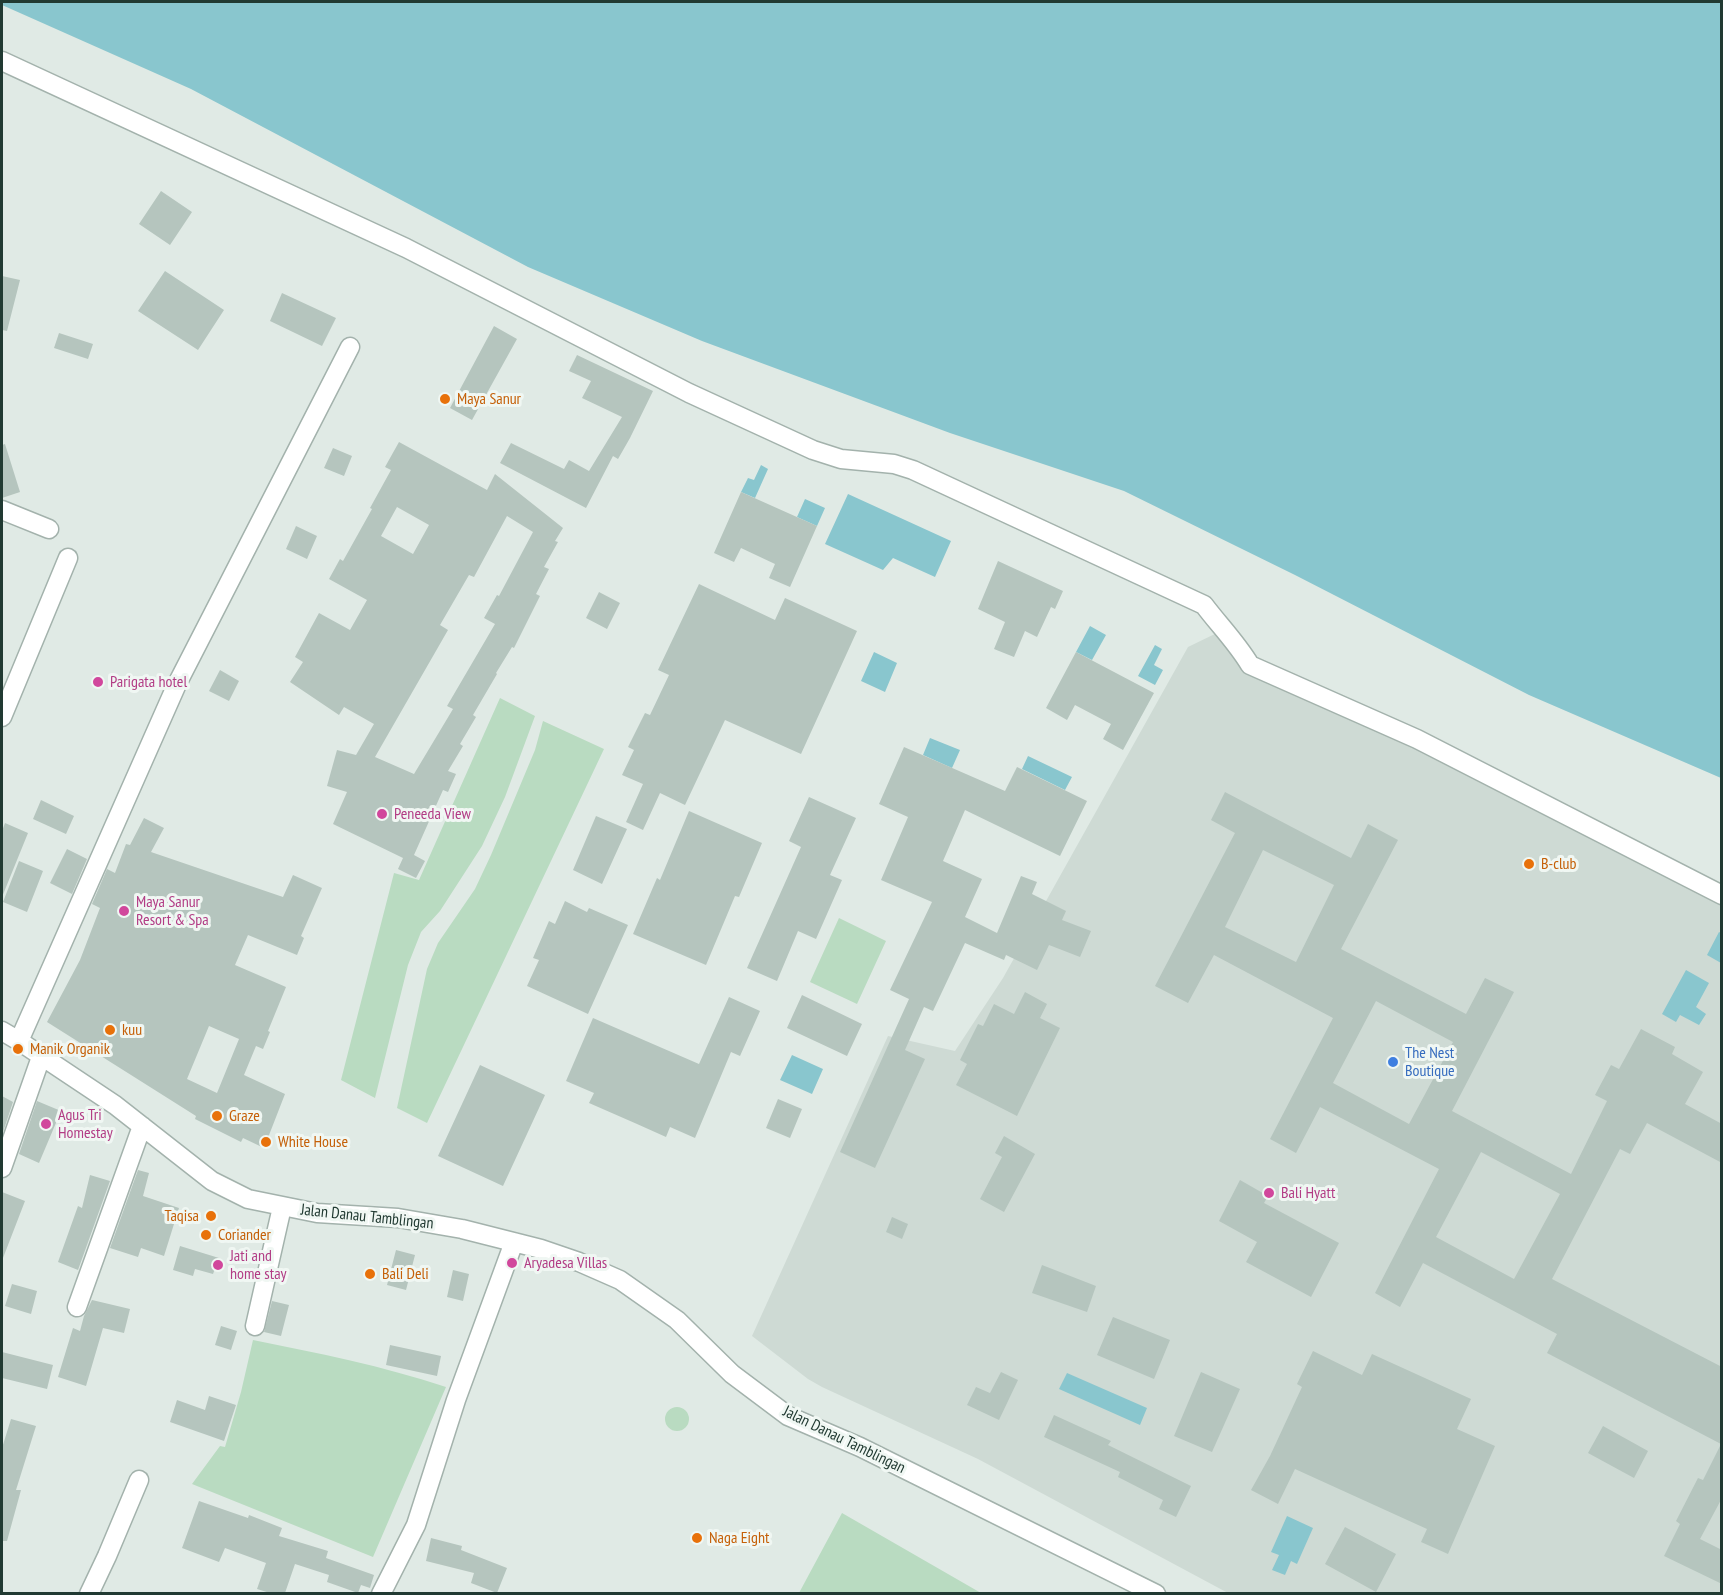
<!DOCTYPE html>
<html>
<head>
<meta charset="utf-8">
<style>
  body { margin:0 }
  #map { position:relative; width:1723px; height:1595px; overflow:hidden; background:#e0eae5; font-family:"PT Sans Narrow",sans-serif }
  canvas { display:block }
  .frame { position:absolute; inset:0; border:3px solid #213a32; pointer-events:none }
</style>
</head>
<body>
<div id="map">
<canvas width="1723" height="1595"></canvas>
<div class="frame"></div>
</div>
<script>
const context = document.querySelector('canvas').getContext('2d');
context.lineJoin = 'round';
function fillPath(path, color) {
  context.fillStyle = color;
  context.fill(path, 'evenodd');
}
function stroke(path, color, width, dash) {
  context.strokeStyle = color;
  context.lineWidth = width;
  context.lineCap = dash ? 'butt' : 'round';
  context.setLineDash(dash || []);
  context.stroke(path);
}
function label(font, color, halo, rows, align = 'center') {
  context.font = font + ' "PT Sans Narrow",sans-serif';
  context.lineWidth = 6;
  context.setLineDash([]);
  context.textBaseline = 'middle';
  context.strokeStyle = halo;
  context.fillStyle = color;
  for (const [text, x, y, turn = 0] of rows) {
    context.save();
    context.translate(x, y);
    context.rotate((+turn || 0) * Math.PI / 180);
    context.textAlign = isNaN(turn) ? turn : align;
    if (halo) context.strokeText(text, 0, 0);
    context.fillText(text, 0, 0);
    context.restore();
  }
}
const built = new Path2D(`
  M 1223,630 L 1251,665 L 1721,895 L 1721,1593 L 1228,1593 L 978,1459 L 822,1387 L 808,1379 L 752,1336 L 888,1036 L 955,1051 L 1003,978 L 1188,647 Z`);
const green = new Path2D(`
  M 500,698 L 535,716 L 505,797 L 482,846 L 440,911 L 421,932 L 408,965 L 375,1098 L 341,1080 L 394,873 L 419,880 Z
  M 543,721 L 604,749 L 427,1123 L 397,1108 L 427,969 L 438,943 L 475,889 L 491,855 L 535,750 Z
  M 839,918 L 886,941 L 857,1004 L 810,982 Z
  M 253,1340 C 318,1353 383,1366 446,1387 L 373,1557 L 192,1484 L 220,1446 L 225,1447 L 241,1392 Z
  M665 1419a12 12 0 1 1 24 0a12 12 0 1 1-24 0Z
  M 842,1513 L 981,1593 L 799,1593 Z`);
const water = new Path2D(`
  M 2,2 L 1721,2 L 1721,778 L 1529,695 L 1295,575 L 1124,491 L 950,433 L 702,341 L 528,267 L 191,89 L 2,5 Z
  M 761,465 L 768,469 L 755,498 L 741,492 L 748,478 L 754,480 Z
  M 848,494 L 951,541 L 935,577 L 893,558 L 883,570 L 825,544 Z
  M 805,499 L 825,508 L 817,526 L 797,517 Z
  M 1090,626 L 1106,635 L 1092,660 L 1076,652 Z
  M 1155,645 L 1162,649 L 1154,665 L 1163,670 L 1155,685 L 1138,676 Z
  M 874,652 L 897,663 L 885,692 L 861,681 Z
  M 930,738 L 960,750 L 952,768 L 923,755 Z
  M 1028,756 L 1072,777 L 1065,790 L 1022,769 Z
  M 1719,932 L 1721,933 L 1721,963 L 1707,955 Z
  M 1686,970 L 1709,983 L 1696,1007 L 1706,1014 L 1699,1025 L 1680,1015 L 1676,1022 L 1662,1014 Z
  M 792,1055 L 823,1069 L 812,1094 L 780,1080 Z
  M 1067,1373 L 1147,1408 L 1140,1425 L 1059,1389 Z
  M 1287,1516 L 1313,1528 L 1297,1564 L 1291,1561 L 1285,1575 L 1272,1570 L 1279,1555 L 1271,1552 Z`);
const building = new Path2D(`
  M 161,191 L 192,212 L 170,245 L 139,224 Z
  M 165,271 L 224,310 L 198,350 L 138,311 Z
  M 2,276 L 20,280 L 7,331 L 2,330 Z
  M 282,293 L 336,318 L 322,346 L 270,321 Z
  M 494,326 L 517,339 L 472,420 L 450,408 Z
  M 59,333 L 93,344 L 88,359 L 54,348 Z
  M 577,355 L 653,391 L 630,438 L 618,459 L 613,456 L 586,508 L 500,463 L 511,443 L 564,469 L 569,460 L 589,471 L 622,417 L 582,398 L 591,381 L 569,371 Z
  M 399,442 L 487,490 L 495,474 L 563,528 L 555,541 L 558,542 L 544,567 L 549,569 L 536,594 L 540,596 L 514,648 L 512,647 L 496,673 L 497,674 L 473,715 L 476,717 L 460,744 L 463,746 L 448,771 L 456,774 L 448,792 L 443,790 L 414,855 L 425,861 L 416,878 L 398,869 L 403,858 L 333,824 L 347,792 L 327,786 L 337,750 L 356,755 L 374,724 L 344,707 L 339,715 L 290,682 L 303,662 L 295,657 L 319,613 L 350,630 L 367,600 L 329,579 L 340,559 L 343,561 L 372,509 L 370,508 L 391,470 L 385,467 ZM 397,507 L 429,525 L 413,554 L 381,536 ZM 507,516 L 533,532 L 499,596 L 497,595 L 484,618 L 495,624 L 447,706 L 453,709 L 414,774 L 375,757 L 448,630 L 440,625 L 469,575 L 474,577 Z
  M 5,444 L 20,492 L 2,498 L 2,445 Z
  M 333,448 L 352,456 L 344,476 L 324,468 Z
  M 741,492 L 817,526 L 790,587 L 769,578 L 775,564 L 741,548 L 734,562 L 714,553 Z
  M 296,526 L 317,536 L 307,559 L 286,549 Z
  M 998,561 L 1063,591 L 1055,609 L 1051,607 L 1037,637 L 1025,631 L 1014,657 L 994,649 L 1005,622 L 978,609 Z
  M 699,584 L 775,620 L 785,598 L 857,631 L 801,754 L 725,720 L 685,805 L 660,793 L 643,830 L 626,822 L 643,784 L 622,775 L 634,750 L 628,747 L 645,713 L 650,715 L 669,675 L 658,670 Z
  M 599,592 L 620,603 L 607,629 L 586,618 Z
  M 1076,652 L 1154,693 L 1123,750 L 1103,739 L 1111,724 L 1075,705 L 1067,720 L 1046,708 Z
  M 220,670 L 239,681 L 229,701 L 209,691 Z
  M 904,747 L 1005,791 L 1017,767 L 1087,801 L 1060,856 L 965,810 L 943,861 L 982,879 L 965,917 L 997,933 L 1021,876 L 1037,882 L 1032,894 L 1066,911 L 1062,920 L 1091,931 L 1080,957 L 1049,945 L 1037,970 L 1006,955 L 1004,960 L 965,943 L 933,1011 L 924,1007 L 905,1050 L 925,1059 L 875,1168 L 840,1152 L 909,999 L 890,990 L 932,902 L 881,880 L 908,817 L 879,804 Z
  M 1225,792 L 1351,858 L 1368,824 L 1398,840 L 1341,949 L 1466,1014 L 1485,978 L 1514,992 L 1452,1111 L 1571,1174 L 1607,1101 L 1595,1095 L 1611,1065 L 1619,1069 L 1641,1029 L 1675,1047 L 1672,1054 L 1703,1072 L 1685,1104 L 1722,1124 L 1722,1163 L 1647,1123 L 1630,1154 L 1620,1149 L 1552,1279 L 1722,1367 L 1722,1498 L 1700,1539 L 1722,1550 L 1722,1584 L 1664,1556 L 1680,1524 L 1676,1521 L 1698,1478 L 1703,1480 L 1721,1444 L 1547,1353 L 1557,1334 L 1423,1263 L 1400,1307 L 1375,1293 L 1439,1169 L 1320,1107 L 1296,1153 L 1270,1139 L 1333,1018 L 1214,955 L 1188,1003 L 1155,986 L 1235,833 L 1211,820 ZM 1263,850 L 1334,885 L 1296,962 L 1225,927 ZM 1376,1001 L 1453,1042 L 1409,1124 L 1333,1083 ZM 1481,1152 L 1560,1194 L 1514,1279 L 1436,1237 Z
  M 809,797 L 856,818 L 830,875 L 842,880 L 816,939 L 798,931 L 777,981 L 747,968 L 801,847 L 789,841 Z
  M 41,800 L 74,816 L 66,834 L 33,819 Z
  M 689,811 L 762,843 L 739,897 L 735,896 L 706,965 L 633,934 L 657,878 L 660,880 Z
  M 596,816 L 627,829 L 602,884 L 573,870 Z
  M 144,818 L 164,828 L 151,852 L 283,897 L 293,875 L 322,888 L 301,936 L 304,938 L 297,955 L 248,935 L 235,965 L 286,987 L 268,1031 L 270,1032 L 263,1049 L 256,1046 L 244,1075 L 285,1094 L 264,1148 L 243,1138 L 241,1142 L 195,1119 L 196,1116 L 47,1022 L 80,960 L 100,908 L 92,904 L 107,869 L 115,873 L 126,844 L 130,845 ZM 209,1026 L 239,1039 L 217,1093 L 187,1079 Z
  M 5,823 L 28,833 L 2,897 L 2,831 Z
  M 67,849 L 87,859 L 72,894 L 50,883 Z
  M 19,861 L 43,871 L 27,912 L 3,902 Z
  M 565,901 L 587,912 L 589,908 L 628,925 L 588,1014 L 527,986 L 539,960 L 533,958 L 549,921 L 555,924 Z
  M 1025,992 L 1047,1004 L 1040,1018 L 1060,1028 L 1017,1116 L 956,1085 L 967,1064 L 960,1060 L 978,1024 L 983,1026 L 994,1004 L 1014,1014 Z
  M 802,995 L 862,1024 L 847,1056 L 787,1028 Z
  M 729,997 L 760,1011 L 740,1056 L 731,1052 L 695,1138 L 670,1127 L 666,1137 L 637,1124 L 589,1103 L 594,1093 L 566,1081 L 593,1018 L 699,1064 Z
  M 480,1065 L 545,1095 L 503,1186 L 438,1156 Z
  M 2,1096 L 13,1102 L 2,1135 Z
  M 778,1099 L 802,1109 L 790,1138 L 766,1128 Z
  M 37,1101 L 61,1111 L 39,1163 L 19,1154 Z
  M 1004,1136 L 1035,1154 L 1004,1212 L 980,1199 L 1002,1157 L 995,1153 Z
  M 138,1170 L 149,1173 L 143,1196 L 179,1208 L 164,1256 L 141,1248 L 138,1257 L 110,1248 Z
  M 90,1175 L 110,1181 L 78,1270 L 58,1262 L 78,1206 L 82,1208 Z
  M 1240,1180 L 1268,1196 L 1264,1203 L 1339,1243 L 1311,1297 L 1246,1262 L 1257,1242 L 1219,1221 Z
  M 2,1192 L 25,1201 L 3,1258 L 2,1258 Z
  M 892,1217 L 908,1224 L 902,1239 L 886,1232 Z
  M 180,1246 L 219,1258 L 213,1274 L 195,1269 L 193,1276 L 173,1270 Z
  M 396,1250 L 415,1255 L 406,1290 L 387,1285 Z
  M 1042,1265 L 1096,1286 L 1087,1312 L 1032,1293 Z
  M 453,1270 L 469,1274 L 463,1301 L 447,1297 Z
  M 12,1284 L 37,1291 L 31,1314 L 5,1306 Z
  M 92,1300 L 130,1309 L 124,1333 L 103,1328 L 86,1386 L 58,1377 L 73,1328 L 80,1331 L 84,1316 Z
  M 272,1301 L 289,1305 L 281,1336 L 264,1332 Z
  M 1113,1317 L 1170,1340 L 1154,1379 L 1097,1355 Z
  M 221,1326 L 237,1331 L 231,1350 L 215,1345 Z
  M 390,1345 L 441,1356 L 437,1376 L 386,1365 Z
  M 1313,1351 L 1362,1375 L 1372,1354 L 1471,1399 L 1457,1429 L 1495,1446 L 1448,1554 L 1421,1542 L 1427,1529 L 1295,1469 L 1278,1504 L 1251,1490 L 1270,1456 L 1302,1387 L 1297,1384 Z
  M 2,1352 L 53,1365 L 47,1389 L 2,1378 Z
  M 1001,1372 L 1018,1380 L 999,1420 L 967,1405 L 976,1387 L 990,1393 Z
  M 1201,1372 L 1240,1389 L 1212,1452 L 1174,1436 Z
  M 209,1396 L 236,1405 L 224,1441 L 170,1422 L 177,1400 L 205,1410 Z
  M 1054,1415 L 1111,1441 L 1108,1445 L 1191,1486 L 1176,1517 L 1159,1509 L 1163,1500 L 1118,1477 L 1120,1472 L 1044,1437 Z
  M 11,1419 L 36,1426 L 16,1490 L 21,1490 L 7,1541 L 2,1541 L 2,1448 Z
  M 1603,1426 L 1648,1451 L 1634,1478 L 1588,1453 Z
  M 199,1501 L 248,1518 L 249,1515 L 282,1528 L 279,1536 L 328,1551 L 326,1558 L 374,1575 L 370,1588 L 361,1585 L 358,1593 L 327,1582 L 329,1575 L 295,1564 L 285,1593 L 270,1593 L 257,1589 L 266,1563 L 225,1548 L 219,1562 L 182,1548 Z
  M 1345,1527 L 1396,1554 L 1376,1592 L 1325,1564 Z
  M 431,1538 L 462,1546 L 461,1550 L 507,1568 L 497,1593 L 471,1583 L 474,1573 L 426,1561 Z`);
const minor = new Path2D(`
  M 2,61 L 406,248 L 689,393 L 813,450 L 841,459 L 894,464 L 913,470 L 1204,605 C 1219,625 1237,643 1250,665 L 1417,739 L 1722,895
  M 2,510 L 49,529
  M 2,717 L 68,558
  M 2,1031 L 19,1041 L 115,1105 L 212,1181 L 248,1199 L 317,1213 L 398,1218 L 462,1229 L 541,1249 L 579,1262 L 620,1280 L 677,1320 L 732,1374 L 788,1416 L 860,1447 L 1156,1594
  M 19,1041 L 177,684 L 350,347
  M 2,1168 L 41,1057
  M 77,1307 L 142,1126
  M 255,1326 L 282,1207
  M 89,1594 L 107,1556 L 139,1480
  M 381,1594 L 416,1525 L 456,1400 L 514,1242`);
const markers = [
  [445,399,6,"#e8710a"],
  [98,682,6,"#d1479c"],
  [382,814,6,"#d1479c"],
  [1529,864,6,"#e8710a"],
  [124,911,6,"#d1479c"],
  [110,1030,6,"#e8710a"],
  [18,1049,6,"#e8710a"],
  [1393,1062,6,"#3f7fe0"],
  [217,1116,6,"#e8710a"],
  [46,1124,6,"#d1479c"],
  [266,1142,6,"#e8710a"],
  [1269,1193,6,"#d1479c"],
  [211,1216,6,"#e8710a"],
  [206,1235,6,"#e8710a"],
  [512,1263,6,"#d1479c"],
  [218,1265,6,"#d1479c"],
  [370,1274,6,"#e8710a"],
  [697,1538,6,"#e8710a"]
];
const foodNames = [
  ["Maya Sanur",457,399],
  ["B-club",1541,864],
  ["kuu",122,1030],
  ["Manik Organik",30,1049],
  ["Graze",229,1116],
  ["White House",278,1142],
  ["Taqisa",199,1216,"right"],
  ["Coriander",218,1235],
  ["Bali Deli",382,1274],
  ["Naga Eight",709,1538]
];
const hotelNames = [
  ["Parigata hotel",110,682],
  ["Peneeda View",394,814],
  ["Maya Sanur",136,902],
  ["Resort & Spa",136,920],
  ["Agus Tri",58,1115],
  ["Homestay",58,1133],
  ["Bali Hyatt",1281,1193],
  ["Jati and",230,1256],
  ["home stay",230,1274],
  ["Aryadesa Villas",524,1263]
];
const shopNames = [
  ["The Nest",1405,1053],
  ["Boutique",1405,1071]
];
const streetNames = [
  ["Jalan Danau Tamblingan",367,1217,6],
  ["Jalan Danau Tamblingan",844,1440,26]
];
fillPath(built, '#cedad4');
fillPath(green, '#b9dbc1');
fillPath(water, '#89c6ce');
fillPath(building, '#b5c5be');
stroke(minor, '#a3b2ac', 21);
stroke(minor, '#fff', 18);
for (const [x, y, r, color] of markers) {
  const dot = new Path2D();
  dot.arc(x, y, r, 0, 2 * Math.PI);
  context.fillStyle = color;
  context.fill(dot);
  stroke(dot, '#f0f7f3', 2);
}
label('16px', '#c56008', '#f0f7f3', foodNames, 'left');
label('16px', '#b23c85', '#f0f7f3', hotelNames, 'left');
label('16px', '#366cbe', '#f0f7f3', shopNames, 'left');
label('16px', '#213a32', '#f0f7f3', streetNames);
</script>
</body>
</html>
